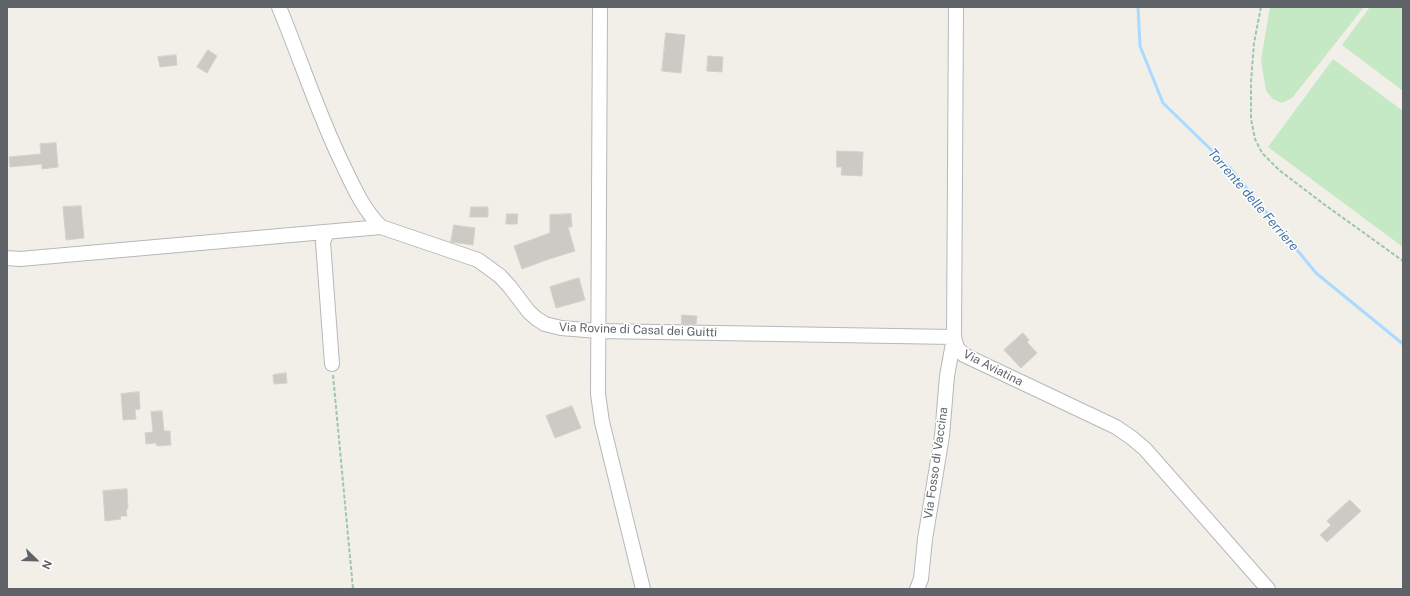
<!DOCTYPE html>
<html>
<head>
<meta charset="utf-8">
<style>
  body { margin:0 }
  #map { position:relative; width:1410px; height:596px; overflow:hidden; background:#f1efe8; font-family:"Public Sans",sans-serif }
  canvas { display:block }
  .frame { position:absolute; inset:0; border:8px solid #5f6368; pointer-events:none }
  .north { position:absolute; left:16px; top:540px; width:40px; height:40px; -webkit-text-stroke:3px #fff; paint-order:stroke; rotate:113deg; font-size:11px; font-weight:700; line-height:16px; text-align:center; color:#5f6368 }
  .north::after { content:''; display:block; margin:auto; width:14px; height:18px; background:#5f6368; clip-path:polygon(50% 0,100% 100%,50% 72%,0 100%) }
</style>
</head>
<body>
<div id="map">
<canvas width="1410" height="596"></canvas>
<div class="frame"></div>
<div class="north">N</div>
</div>
<script>
const context = document.querySelector('canvas').getContext('2d');
context.lineJoin = 'round';
function fillPath(path, color) {
  context.fillStyle = color;
  context.fill(path, 'evenodd');
}
function stroke(path, color, width, dash) {
  context.strokeStyle = color;
  context.lineWidth = width;
  context.lineCap = dash ? 'butt' : 'round';
  context.setLineDash(dash || []);
  context.stroke(path);
}
function label(font, color, halo, rows, align = 'center') {
  context.font = font + ' "Public Sans",sans-serif';
  context.lineWidth = 3;
  context.setLineDash([]);
  context.textBaseline = 'middle';
  context.strokeStyle = halo;
  context.fillStyle = color;
  for (const [text, x, y, turn = 0] of rows) {
    context.save();
    context.translate(x, y);
    context.rotate((+turn || 0) * Math.PI / 180);
    context.textAlign = isNaN(turn) ? turn : align;
    if (halo) context.strokeText(text, 0, 0);
    context.fillText(text, 0, 0);
    context.restore();
  }
}
const green = new Path2D(`
  M 1270,7 L 1364,7 L 1292,98 L 1282,103 L 1273,99 L 1266,91 L 1261,60 Z
  M 1370,7 L 1403,7 L 1403,91 L 1342,45 Z
  M 1333,59 L 1403,111 L 1403,247 L 1268,147 Z`);
const stream = new Path2D(`
  M 1138,7 L 1140,46 L 1163,103 L 1230,168 L 1316,273 L 1403,344`);
const building = new Path2D(`
  M 666,33 L 685,35 L 681,73 L 662,71 Z
  M 208,50 L 217,56 L 207,73 L 197,67 Z
  M 176,55 L 177,65 L 160,67 L 158,57 Z
  M 708,56 L 723,57 L 722,72 L 707,71 Z
  M 56,143 L 58,167 L 42,169 L 42,164 L 10,167 L 9,157 L 41,154 L 40,144 Z
  M 837,151 L 863,152 L 862,176 L 841,175 L 842,167 L 837,167 Z
  M 81,206 L 84,238 L 66,240 L 63,207 Z
  M 471,207 L 488,207 L 488,217 L 470,217 Z
  M 507,214 L 518,214 L 517,224 L 506,224 Z
  M 571,214 L 572,227 L 568,227 L 575,251 L 546,260 L 522,269 L 514,246 L 550,233 L 550,215 Z
  M 454,225 L 475,228 L 473,245 L 451,242 Z
  M 579,278 L 585,300 L 556,308 L 550,287 Z
  M 682,315 L 697,316 L 696,324 L 682,324 Z
  M 1023,333 L 1029,340 L 1027,342 L 1037,353 L 1021,368 L 1004,350 Z
  M 286,373 L 287,383 L 274,384 L 273,375 Z
  M 139,392 L 140,409 L 135,410 L 136,419 L 123,420 L 121,394 Z
  M 572,406 L 581,428 L 555,438 L 546,416 Z
  M 162,411 L 164,431 L 170,431 L 171,445 L 157,446 L 156,443 L 146,444 L 145,433 L 153,432 L 151,412 Z
  M 127,489 L 128,509 L 126,509 L 127,516 L 120,516 L 121,519 L 105,521 L 103,491 Z
  M 1350,500 L 1361,511 L 1327,542 L 1320,535 L 1331,525 L 1327,521 Z`);
const path = new Path2D(`
  M 1261,7 L 1254,43 L 1251,82 L 1251,119 L 1255,139 L 1262,153 L 1279,170 L 1325,205 L 1403,261
  M 333,375 L 353,589`);
const minor = new Path2D(`
  M 279,7 C 301,60 318,114 343,165 C 354,188 363,209 381,227 L 478,260 L 500,276 L 510,287 L 529,312 L 537,319 L 545,324 L 561,328 L 598,331 L 954,337
  M 600,7 L 598,394 L 602,422 L 643,589
  M 956,7 L 954,337 L 957,348 L 964,355 L 1116,427 L 1132,438 L 1145,449 L 1268,589
  M 327,232 L 323,242 L 332,364
  M 7,258 L 20,259 L 381,227
  M 917,589 L 921,579 L 925,539 L 942,436 L 947,376 L 954,338`);
const streetNames = [
  ["Via Rovine di Casal dei Guitti",638,330,2],
  ["Via Aviatina",993,368,27],
  ["Via Fosso di Vaccina",936,463,-82]
];
const waterNames = [
  ["Torrente delle Ferriere",1253,200,49]
];
fillPath(green, '#c5e8c5');
stroke(stream, '#aadaff', 3);
fillPath(building, '#cccac5');
stroke(building, '#d6d1c6', 1);
stroke(minor, '#b5b8bc', 16);
stroke(path, '#9cc7a9', 2, [4, 2]);
stroke(minor, '#fff', 14);
label('12px', '#5f6368', '#fff', streetNames);
label('italic 13px', '#4174aa', '#fff', waterNames);
</script>
</body>
</html>
